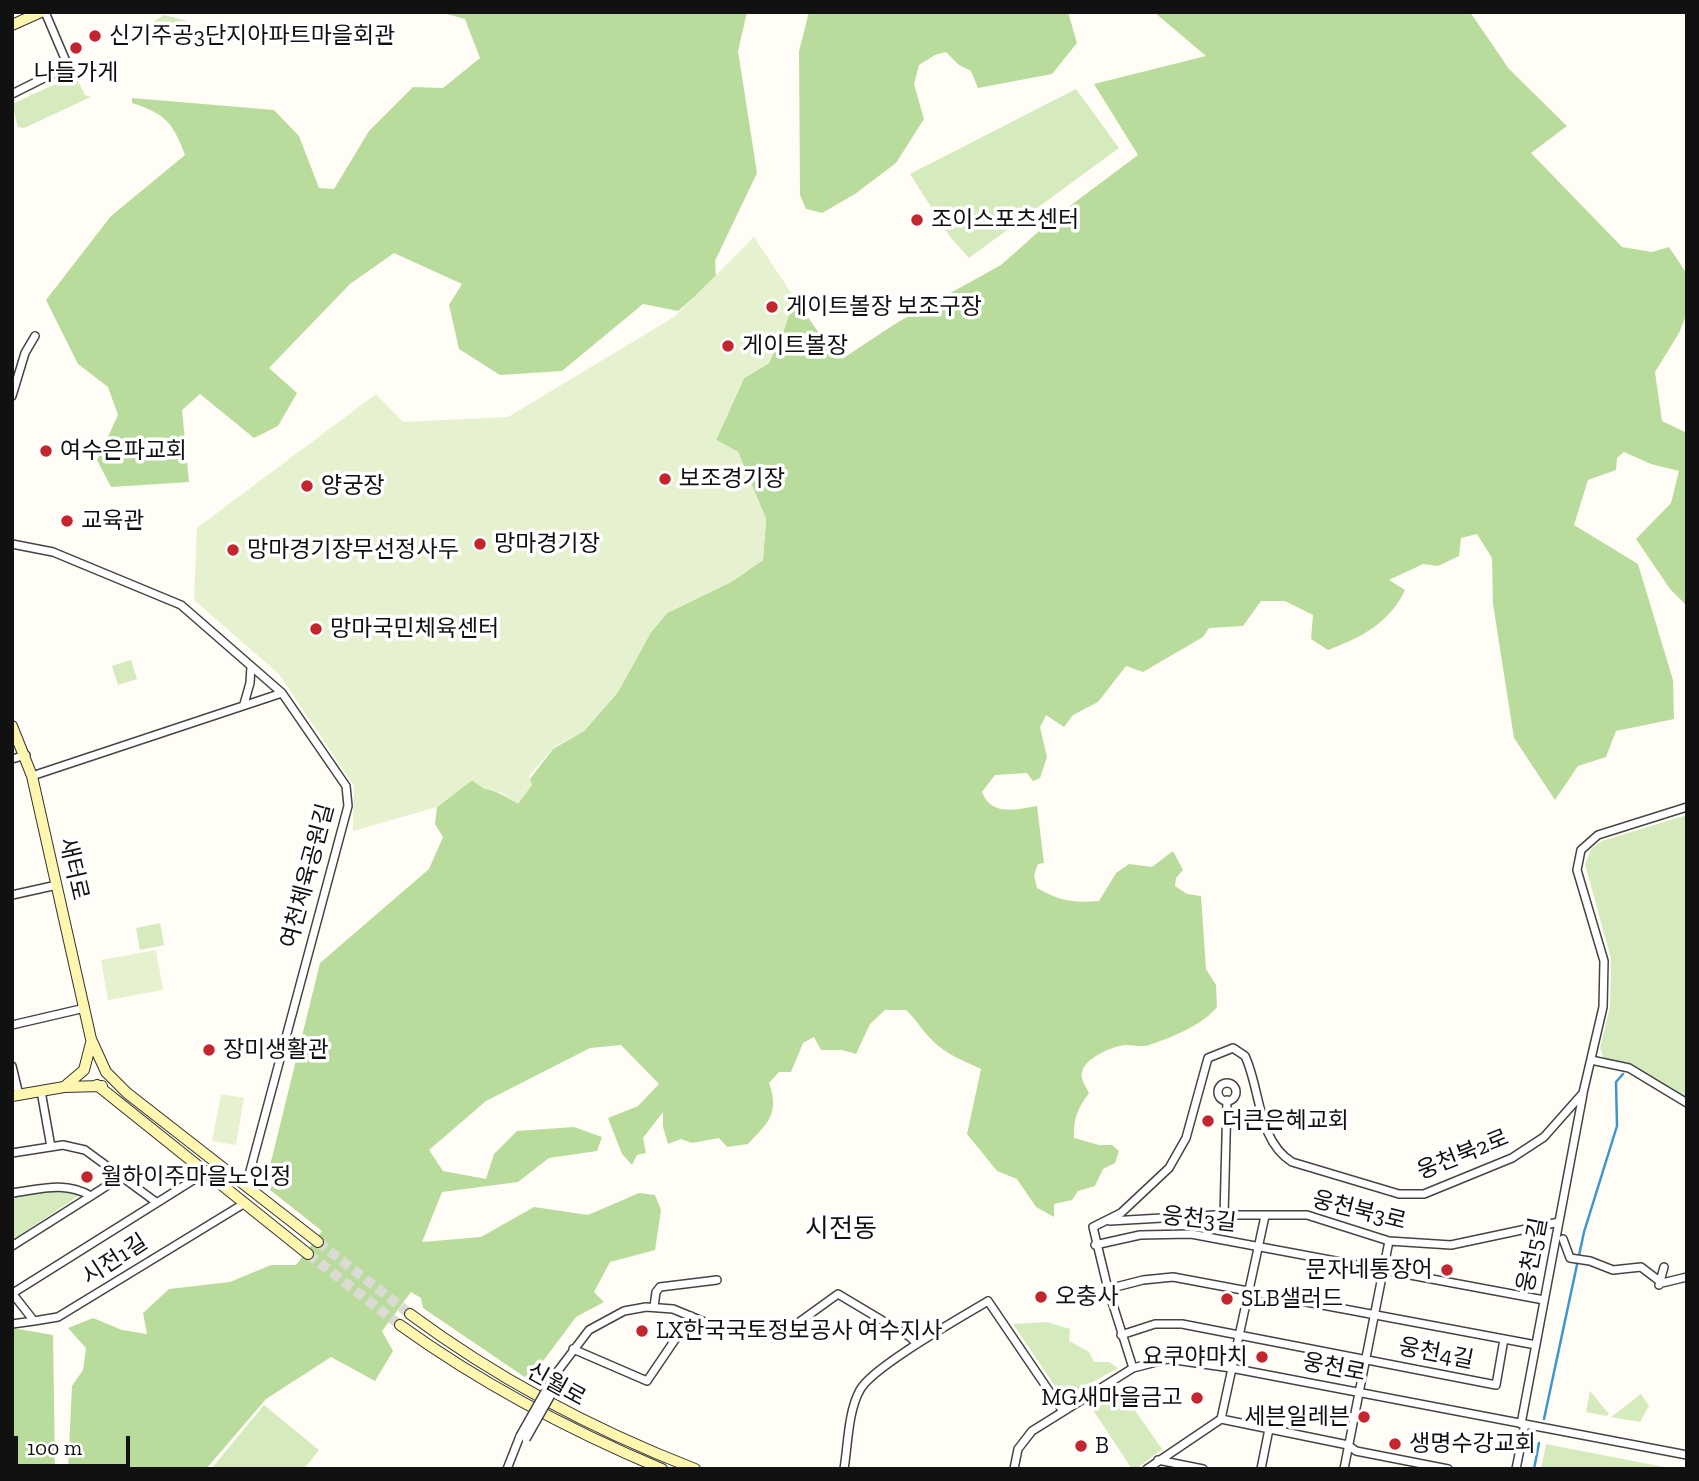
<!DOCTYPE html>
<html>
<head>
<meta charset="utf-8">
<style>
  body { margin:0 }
  #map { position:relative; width:1699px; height:1481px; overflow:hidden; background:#fffdf5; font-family:"Zilla Slab",serif }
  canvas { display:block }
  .frame { position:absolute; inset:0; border:14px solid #111; pointer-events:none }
  .scale { position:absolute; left:14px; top:1436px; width:116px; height:32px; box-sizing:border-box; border:4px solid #111; border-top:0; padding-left:9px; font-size:21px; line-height:24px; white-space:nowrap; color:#111; -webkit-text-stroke:5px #fff; paint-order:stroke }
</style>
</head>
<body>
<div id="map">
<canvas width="1699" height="1481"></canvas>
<div class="frame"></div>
<div class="scale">100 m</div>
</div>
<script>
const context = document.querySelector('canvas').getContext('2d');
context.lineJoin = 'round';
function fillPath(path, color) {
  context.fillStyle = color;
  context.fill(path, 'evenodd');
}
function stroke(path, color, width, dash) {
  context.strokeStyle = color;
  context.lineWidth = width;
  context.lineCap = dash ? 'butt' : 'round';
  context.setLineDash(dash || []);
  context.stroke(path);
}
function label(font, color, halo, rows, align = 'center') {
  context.font = font + ' "Zilla Slab","Noto Sans KR",serif';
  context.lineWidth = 7;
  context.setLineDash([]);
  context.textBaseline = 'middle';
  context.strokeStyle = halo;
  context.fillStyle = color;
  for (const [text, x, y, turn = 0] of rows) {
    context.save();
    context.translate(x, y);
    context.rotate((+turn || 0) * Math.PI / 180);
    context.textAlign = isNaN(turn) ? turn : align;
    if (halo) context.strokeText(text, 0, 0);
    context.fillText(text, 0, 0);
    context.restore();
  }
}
const green = new Path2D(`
  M 164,15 L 187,21 L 162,37 L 153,22 Z
  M 75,75 L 85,95 L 91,97 L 24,128 L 18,127 L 12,104 Z
  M 1076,89 L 1119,148 L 969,258 L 951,238 L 910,174 Z
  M 131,660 L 137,679 L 118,685 L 112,666 Z
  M 1687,815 L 1687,1099 C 1659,1086 1635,1063 1604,1059 L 1600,1048 L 1610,1007 L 1611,959 L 1585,864 L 1592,848 L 1602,841 Z
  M 160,923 L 164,945 L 140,950 L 136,928 Z
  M 57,1191 L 80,1195 L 12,1240 L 12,1197 Z
  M 1047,1322 L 1070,1329 L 1069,1341 L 1089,1352 L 1094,1362 L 1109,1362 L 1118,1368 L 1071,1394 L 1059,1392 L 1013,1324 Z
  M 1590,1391 L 1609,1414 L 1607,1416 L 1586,1412 Z
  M 1122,1392 L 1162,1449 L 1136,1469 L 1132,1469 L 1093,1410 Z
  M 1641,1394 L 1649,1406 L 1640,1422 L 1611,1417 Z
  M 264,1405 L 319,1450 L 304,1469 L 211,1469 Z
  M 1546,1444 L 1674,1469 L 1541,1469 Z`);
const forest = new Path2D(`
  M 439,12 L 747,12 L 738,51 L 757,173 L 715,261 L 716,278 L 678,311 L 643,304 L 562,371 L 500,375 L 459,349 L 449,305 L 462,284 L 394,253 L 350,284 L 269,368 L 297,393 L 278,426 L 254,438 L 200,394 L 182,410 L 189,482 L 111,487 L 97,460 L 118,415 L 108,387 L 78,364 L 46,300 L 111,216 L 185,155 C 173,123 166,114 132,103 L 132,98 L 274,110 L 299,136 L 319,188 L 334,189 L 369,131 L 413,87 L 443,88 L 480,58 L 465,19 Z
  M 809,12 L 1068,12 L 1077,43 L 1052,74 L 978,88 L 971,71 L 959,65 L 946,52 L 935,55 L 919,65 L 914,84 L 924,119 L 896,163 L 855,194 L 822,213 L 806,209 L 800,195 L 799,51 Z
  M 1154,12 L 1470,12 L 1509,69 L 1567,126 L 1531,153 L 1622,247 L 1652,252 L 1669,247 L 1687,274 L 1687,313 L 1679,333 L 1655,372 L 1662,421 L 1687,433 L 1687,606 L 1670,589 L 1636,539 L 1671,503 L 1679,471 L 1651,464 L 1624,452 L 1617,458 L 1616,470 L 1588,480 L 1574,525 L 1638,564 L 1673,680 L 1674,719 L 1616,731 L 1606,757 L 1578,766 L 1555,800 L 1514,738 L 1493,604 L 1492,558 L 1477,534 L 1461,538 L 1459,556 L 1438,566 L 1423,564 L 1389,580 L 1405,590 C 1390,623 1360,638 1328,650 L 1311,639 L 1313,615 L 1285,601 L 1261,601 L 1243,626 L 1209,628 L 1203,637 L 1143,672 L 1126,666 L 1098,702 L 1073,715 L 1064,727 L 1046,715 L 1040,727 L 1047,757 L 1040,778 L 1033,781 L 1027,773 L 995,775 L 982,792 C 991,816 1015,810 1037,806 L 1044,863 L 1038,864 L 1034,875 L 1037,888 C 1059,901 1074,903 1099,901 L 1116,873 L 1129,864 L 1152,867 L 1173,851 L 1183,870 L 1176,878 L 1175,886 L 1187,894 L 1201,896 L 1206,969 L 1216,985 L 1217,1007 C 1202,1025 1175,1036 1152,1044 C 1142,1048 1136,1045 1126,1045 C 1112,1046 1078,1060 1082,1078 C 1083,1083 1087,1089 1089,1093 C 1078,1108 1073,1118 1074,1138 L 1099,1145 L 1112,1145 L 1119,1151 L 1115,1163 L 1103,1169 L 1095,1186 L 1078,1191 L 1072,1200 L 1054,1204 L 1054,1217 L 1036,1207 L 1017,1179 L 997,1171 L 967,1134 L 981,1069 C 964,1061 945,1054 932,1040 C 922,1031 916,1019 906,1010 L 885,1010 L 870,1024 L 856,1054 L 842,1050 L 821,1050 L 814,1037 L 803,1043 L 791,1072 L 779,1072 L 769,1083 C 780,1113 768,1123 748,1144 L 727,1147 L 719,1138 L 692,1143 L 681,1139 L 668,1144 L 663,1127 L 663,1112 L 643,1138 L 646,1153 L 637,1155 L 632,1165 L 622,1154 L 608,1118 L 638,1106 L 659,1084 L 621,1045 L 590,1048 L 486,1101 L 429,1150 L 443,1171 L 486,1179 L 494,1154 L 517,1131 L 574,1127 L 602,1137 L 597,1151 L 549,1158 L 518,1182 L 442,1192 L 422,1242 L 481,1237 L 534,1207 L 588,1215 L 639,1193 L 655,1195 L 661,1210 L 655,1250 L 610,1262 L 594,1292 L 604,1302 L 576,1317 L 529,1380 L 423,1308 L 421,1298 L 411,1292 L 382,1331 L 393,1351 L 375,1381 L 331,1357 L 266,1399 L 206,1469 L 68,1469 L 72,1386 L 83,1370 L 86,1348 L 68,1328 L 93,1318 L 122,1330 L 147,1334 L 143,1313 L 169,1289 L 230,1282 L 271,1265 L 296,1265 L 322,1231 L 265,1186 L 320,963 L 429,869 L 443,837 L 435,824 L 437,807 L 472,780 C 485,790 499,791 513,801 L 553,749 L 584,731 L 618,692 L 651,632 L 667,613 L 731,582 L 763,560 L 766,519 L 738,452 L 716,440 L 744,378 L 769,363 L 785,327 L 794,297 L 821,336 L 842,359 L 898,322 L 1001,265 L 1055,217 L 1138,155 L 1094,84 L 1206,56 Z
  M 12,1328 L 53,1335 L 55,1469 L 12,1469 Z`);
const pitch = new Path2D(`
  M 754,237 L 794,297 L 785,327 L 769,363 L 744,378 L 716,440 L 738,452 L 766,519 L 763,560 L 731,582 L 667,613 L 651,632 L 618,692 L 584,731 L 553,748 L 529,776 L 532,785 L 518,804 L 500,792 L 484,789 L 472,780 L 437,807 L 353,831 L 354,786 L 279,674 L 194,600 L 197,528 L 376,394 L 403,422 L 508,417 L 674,317 Z
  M 156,950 L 163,990 L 108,1000 L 101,960 Z
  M 221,1094 L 244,1098 L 236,1145 L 212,1141 Z`);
const stream = new Path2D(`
  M 1544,1419 L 1584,1232 L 1617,1126 L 1616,1082 L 1623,1074
  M 1534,1469 L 1539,1443`);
const secondaryTunnel = new Path2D(`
  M 318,1242 L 410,1314
  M 308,1254 L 400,1325`);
const street = new Path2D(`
  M 12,94 L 68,66 L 45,12
  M 12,396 L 25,353 L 35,336
  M 12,544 L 53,552 L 181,605 L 282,693 L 346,786 L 348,806 L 246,1186
  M 244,704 L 250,683 L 251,666
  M 12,759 L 26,755
  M 32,776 L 282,693
  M 12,895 L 57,885
  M 12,1025 L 85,1008
  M 1591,1060 L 1629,1068 L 1687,1103
  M 12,1066 L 19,1095
  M1218 1092a9 9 0 1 1 18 0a9 9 0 1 1-18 0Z
  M 41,1091 L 51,1147
  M 12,1153 L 63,1145 L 85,1150 L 156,1202
  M 12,1193 C 41,1189 65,1181 91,1196 L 122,1176
  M 1224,1216 L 1227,1100
  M 1110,1221 L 1214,1215 L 1307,1215 L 1389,1241 L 1451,1245 L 1559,1222
  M 1563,1239 L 1570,1258 L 1590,1261 L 1613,1270 L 1641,1267 L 1662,1283 L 1687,1277
  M 1095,1245 L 1140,1235 L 1191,1234 L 1544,1300
  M 12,1246 L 91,1196
  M 1659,1285 L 1664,1267
  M 1108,1289 L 1143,1280 L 1173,1277 L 1536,1345
  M 12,1293 L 34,1321 L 58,1317 L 245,1203
  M 13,1293 L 206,1172
  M 654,1307 L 656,1292 L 660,1287 L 717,1280
  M 12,1324 L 34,1321
  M 1121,1335 L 1155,1324 L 1182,1324 L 1496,1385 L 1504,1339
  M 573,1349 L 647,1381 L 691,1316
  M 1133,1368 L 1108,1289 L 1093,1227 L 1121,1213 L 1169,1168 L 1186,1138 L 1208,1058 L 1233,1048 L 1245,1056 C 1261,1090 1257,1140 1292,1162 L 1399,1194 L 1424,1194 L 1512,1158 L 1544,1137 L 1583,1093 L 1603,1007 L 1604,961 L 1577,870 L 1581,850 L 1598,835 L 1687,807
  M 554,1376 L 589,1330 L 624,1311 L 646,1307 L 673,1309 L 729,1332 L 758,1335 L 795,1325 L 838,1294 L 910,1337 L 917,1344
  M 1221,1419 L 1265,1216
  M 1521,1424 L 1583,1094
  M 1158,1460 L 1203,1469
  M 507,1469 L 520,1436
  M 844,1469 C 848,1445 848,1411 860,1390 C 872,1367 962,1317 988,1301 L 1062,1410
  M 1014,1469 L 1018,1449 L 1032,1431 L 1133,1368 L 1168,1359 L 1231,1368 L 1687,1455
  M 1147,1469 L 1221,1419 L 1348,1445 L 1356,1451 L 1448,1469
  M 1261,1469 L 1269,1429
  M 1344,1469 L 1389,1241
  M 1516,1469 L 1525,1424`);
const secondary = new Path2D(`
  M 12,25 L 41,12
  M 12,726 L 32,776 L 91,1039 L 106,1072 L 127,1093 L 318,1242
  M 97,1085 L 308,1254
  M 64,1087 L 84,1070 L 91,1043
  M 12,1096 L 64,1087 L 102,1086
  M 410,1314 C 499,1380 592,1429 695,1469
  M 400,1325 C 482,1384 569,1430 662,1469`);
const streetBridge = new Path2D(`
  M 520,1436 L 554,1376
  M 526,1439 L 560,1379`);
const markers = [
  [95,36,7,"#c4262e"],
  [76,48,7,"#c4262e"],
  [917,220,7,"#c4262e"],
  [772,307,7,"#c4262e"],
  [728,346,7,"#c4262e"],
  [46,451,7,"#c4262e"],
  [665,479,7,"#c4262e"],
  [307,486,7,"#c4262e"],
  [67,521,7,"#c4262e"],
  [480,544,7,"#c4262e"],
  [233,550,7,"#c4262e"],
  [316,629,7,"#c4262e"],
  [209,1050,7,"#c4262e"],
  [1208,1121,7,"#c4262e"],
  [87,1177,7,"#c4262e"],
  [1447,1270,7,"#c4262e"],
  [1041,1297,7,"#c4262e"],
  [1227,1299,7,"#c4262e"],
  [642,1331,7,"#c4262e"],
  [1262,1357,7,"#c4262e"],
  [1197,1398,7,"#c4262e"],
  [1364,1417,7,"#c4262e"],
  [1395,1444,7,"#c4262e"],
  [1081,1446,7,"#c4262e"]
];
const poiNames = [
  ["신기주공3단지아파트마을회관",109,36],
  ["나들가게",76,73,"center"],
  ["조이스포츠센터",931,220],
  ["게이트볼장 보조구장",786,307],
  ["게이트볼장",742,346],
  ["여수은파교회",60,451],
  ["보조경기장",679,479],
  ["양궁장",321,486],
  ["교육관",81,521],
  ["망마경기장",494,544],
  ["망마경기장무선정사두",247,550],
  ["망마국민체육센터",330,629],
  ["장미생활관",223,1050],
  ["더큰은혜교회",1222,1121],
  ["월하이주마을노인정",101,1177],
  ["문자네통장어",1433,1270,"right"],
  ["오충사",1055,1297],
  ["SLB샐러드",1241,1299],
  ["LX한국국토정보공사 여수지사",656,1331],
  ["요쿠야마치",1248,1357,"right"],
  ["MG새마을금고",1183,1398,"right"],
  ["세븐일레븐",1350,1417,"right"],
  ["생명수강교회",1409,1444],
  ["B",1095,1446]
];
const streetNames = [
  ["새터로",73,869,77],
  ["여천체육공원길",308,876,-75],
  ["웅천북2로",1463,1155,-22],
  ["웅천북3로",1359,1211,14],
  ["웅천3길",1199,1220,6],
  ["웅천5길",1533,1255,-79],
  ["시전1길",115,1260,-33],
  ["웅천4길",1436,1354,11],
  ["웅천로",1334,1368,11],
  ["신월로",556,1385,29]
];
const quarterNames = [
  ["시전동",841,1230]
];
fillPath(green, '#d5ebbd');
fillPath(forest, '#b9dc9c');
fillPath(pitch, '#e6f2cf');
stroke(stream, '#3f96cf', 2.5);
stroke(secondaryTunnel, '#dbdad3', 10, [10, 5]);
stroke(street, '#444', 10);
stroke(secondary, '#333', 12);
stroke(street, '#fff', 7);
stroke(secondary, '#fff6b0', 10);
stroke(streetBridge, '#444', 10, []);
stroke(streetBridge, '#fff', 7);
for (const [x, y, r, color] of markers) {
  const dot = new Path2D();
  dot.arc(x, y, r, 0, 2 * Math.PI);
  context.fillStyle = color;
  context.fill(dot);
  stroke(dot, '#fff', 2.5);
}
label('23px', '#111', '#fff', poiNames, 'left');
label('23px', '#111', '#fff', streetNames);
label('26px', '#111', '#fff', quarterNames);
</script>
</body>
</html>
